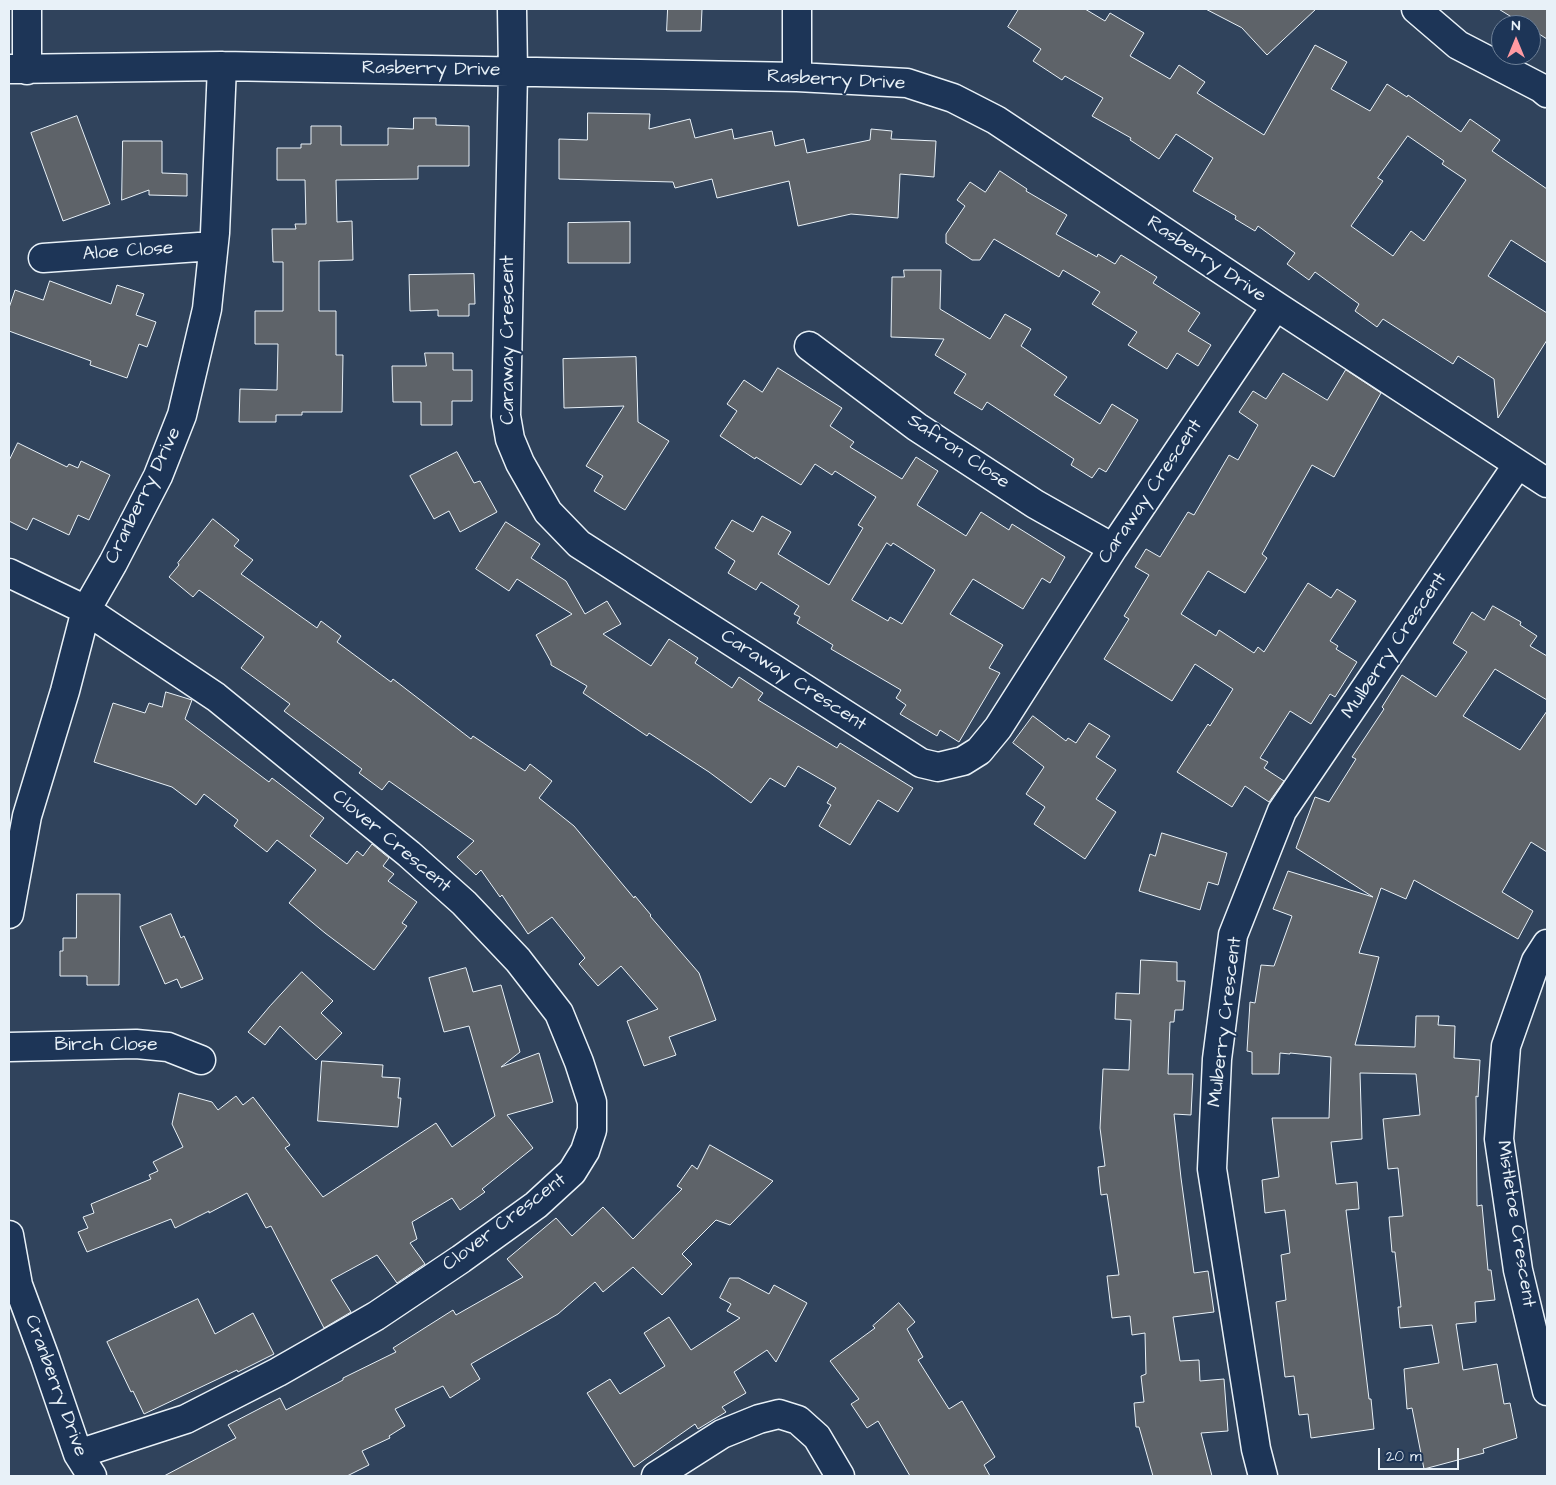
<!DOCTYPE html>
<html>
<head>
<meta charset="utf-8">
<style>
  body { margin:0 }
  #map { position:relative; width:1556px; height:1485px; overflow:hidden; background:#30435c; font-family:"Architects Daughter",sans-serif }
  canvas { display:block }
  .frame { position:absolute; inset:0; border:10px solid #e8f1f8; pointer-events:none }
  .north { position:absolute; left:1491px; top:15px; width:50px; height:50px; box-sizing:border-box; background:#1d3557; border:1px solid #6e8097; border-radius:50%; rotate:0deg; font-size:14px; font-weight:700; line-height:20px; text-align:center; color:#e8f1f8 }
  .north::after { content:''; display:block; margin:auto; width:18px; height:22px; background:#ff9aa2; clip-path:polygon(50% 0,100% 100%,50% 72%,0 100%) }
  .scale { position:absolute; left:1378px; top:1448px; width:81px; height:22px; box-sizing:border-box; border:2px solid #e8f1f8; border-top:0; padding-left:6px; font-size:15px; line-height:18px; white-space:nowrap; color:#e8f1f8; -webkit-text-stroke:4px #1d3557; paint-order:stroke }
</style>
</head>
<body>
<div id="map">
<canvas width="1556" height="1485"></canvas>
<div class="frame"></div>
<div class="north">N</div>
<div class="scale">20 m</div>
</div>
<script>
const context = document.querySelector('canvas').getContext('2d');
context.lineJoin = 'round';
function fillPath(path, color) {
  context.fillStyle = color;
  context.fill(path, 'evenodd');
}
function stroke(path, color, width, dash) {
  context.strokeStyle = color;
  context.lineWidth = width;
  context.lineCap = dash ? 'butt' : 'round';
  context.setLineDash(dash || []);
  context.stroke(path);
}
function label(font, color, halo, rows, align = 'center') {
  context.font = font + ' "Architects Daughter",sans-serif';
  context.lineWidth = 4;
  context.setLineDash([]);
  context.textBaseline = 'middle';
  context.strokeStyle = halo;
  context.fillStyle = color;
  for (const [text, x, y, turn = 0] of rows) {
    context.save();
    context.translate(x, y);
    context.rotate((+turn || 0) * Math.PI / 180);
    context.textAlign = isNaN(turn) ? turn : align;
    if (halo) context.strokeText(text, 0, 0);
    context.fillText(text, 0, 0);
    context.restore();
  }
}
const building = new Path2D(`
  M 668,9 L 702,9 L 701,31 L 667,31 Z
  M 1019,9 L 1085,9 L 1105,21 L 1110,13 L 1144,33 L 1130,56 L 1170,79 L 1179,65 L 1205,82 L 1197,93 L 1264,135 L 1315,45 L 1347,62 L 1331,89 L 1370,111 L 1387,84 L 1407,97 L 1408,95 L 1461,132 L 1470,119 L 1500,140 L 1492,151 L 1547,189 L 1547,263 L 1511,240 L 1488,276 L 1547,313 L 1547,340 L 1498,418 L 1494,379 L 1458,356 L 1453,364 L 1383,319 L 1377,327 L 1355,311 L 1359,304 L 1315,272 L 1309,280 L 1287,264 L 1295,253 L 1258,226 L 1255,231 L 1235,219 L 1236,216 L 1193,191 L 1213,158 L 1176,134 L 1159,159 L 1130,140 L 1131,138 L 1092,116 L 1103,98 L 1065,76 L 1062,80 L 1033,61 L 1041,49 L 1008,27 ZM 1408,136 L 1444,161 L 1442,164 L 1466,180 L 1424,241 L 1411,231 L 1393,256 L 1351,226 L 1383,181 L 1378,178 Z
  M 1206,9 L 1316,9 L 1267,55 L 1242,28 Z
  M 1499,9 L 1547,9 L 1547,39 L 1531,29 L 1531,25 L 1525,25 Z
  M 588,113 L 650,114 L 649,129 L 690,119 L 695,138 L 732,129 L 734,139 L 772,131 L 775,146 L 804,139 L 807,153 L 870,140 L 871,129 L 892,131 L 891,139 L 936,141 L 934,177 L 900,174 L 898,218 L 851,214 L 798,226 L 789,181 L 717,198 L 712,179 L 675,188 L 673,182 L 559,179 L 559,139 L 587,140 Z
  M 77,116 L 110,204 L 63,221 L 31,133 Z
  M 414,118 L 436,118 L 436,125 L 469,126 L 469,166 L 418,166 L 418,179 L 336,180 L 337,222 L 352,221 L 353,260 L 319,261 L 319,311 L 336,311 L 336,355 L 343,355 L 342,412 L 302,412 L 302,415 L 276,415 L 276,422 L 239,422 L 240,389 L 277,390 L 278,344 L 255,344 L 255,311 L 283,311 L 283,262 L 273,262 L 272,229 L 296,229 L 295,224 L 306,224 L 305,180 L 277,180 L 277,148 L 301,148 L 301,144 L 311,144 L 311,126 L 341,126 L 341,145 L 388,145 L 388,128 L 413,129 Z
  M 123,141 L 162,141 L 162,173 L 187,174 L 187,196 L 149,195 L 149,190 L 122,200 Z
  M 1000,171 L 1027,189 L 1026,191 L 1067,215 L 1056,234 L 1097,257 L 1098,254 L 1115,264 L 1121,255 L 1157,277 L 1153,283 L 1200,313 L 1188,331 L 1211,345 L 1198,366 L 1177,353 L 1167,369 L 1128,345 L 1137,332 L 1092,304 L 1100,292 L 1063,270 L 1059,277 L 994,239 L 980,260 L 972,260 L 946,243 L 946,234 L 965,206 L 957,200 L 970,182 L 985,192 Z
  M 630,222 L 630,263 L 568,263 L 568,223 Z
  M 904,270 L 941,270 L 940,309 L 990,339 L 1005,314 L 1031,329 L 1021,346 L 1067,377 L 1054,395 L 1100,424 L 1112,404 L 1138,420 L 1106,472 L 1099,468 L 1092,478 L 1071,465 L 1074,459 L 987,402 L 982,410 L 954,393 L 966,374 L 935,355 L 944,339 L 891,337 L 892,277 L 904,277 Z
  M 474,274 L 475,304 L 469,304 L 469,316 L 438,316 L 438,310 L 410,311 L 409,275 Z
  M 50,281 L 111,304 L 117,285 L 144,294 L 136,315 L 156,322 L 147,347 L 139,344 L 127,378 L 90,365 L 91,361 L 9,331 L 9,308 L 15,290 L 43,300 Z
  M 425,353 L 453,353 L 453,370 L 472,370 L 472,401 L 452,401 L 452,425 L 421,425 L 421,402 L 393,402 L 392,366 L 426,366 Z
  M 636,357 L 638,422 L 669,441 L 625,510 L 594,491 L 603,476 L 586,466 L 624,406 L 564,408 L 563,359 Z
  M 778,368 L 842,408 L 830,426 L 854,442 L 850,447 L 902,479 L 916,457 L 938,471 L 917,505 L 966,536 L 981,512 L 1009,530 L 1012,524 L 1065,557 L 1050,583 L 1042,578 L 1023,609 L 973,579 L 950,614 L 1003,645 L 989,668 L 1000,673 L 959,742 L 940,730 L 937,736 L 900,714 L 906,705 L 896,698 L 901,690 L 831,649 L 833,645 L 797,623 L 800,617 L 794,614 L 799,606 L 761,582 L 756,590 L 728,573 L 735,561 L 715,548 L 732,520 L 753,532 L 762,516 L 791,532 L 778,554 L 829,585 L 863,528 L 858,525 L 876,497 L 835,471 L 832,475 L 815,464 L 801,485 L 756,457 L 755,459 L 720,436 L 737,411 L 727,404 L 744,380 L 762,392 ZM 887,543 L 891,546 L 893,543 L 935,570 L 902,624 L 890,617 L 888,621 L 852,600 Z
  M 1346,370 L 1381,393 L 1334,477 L 1312,465 L 1262,554 L 1267,558 L 1245,593 L 1208,571 L 1181,614 L 1216,636 L 1219,630 L 1254,653 L 1258,647 L 1264,652 L 1308,583 L 1331,598 L 1337,589 L 1356,601 L 1330,641 L 1338,646 L 1336,649 L 1357,662 L 1335,697 L 1330,694 L 1311,724 L 1290,711 L 1260,758 L 1268,762 L 1264,768 L 1284,781 L 1269,802 L 1245,786 L 1232,807 L 1177,772 L 1208,724 L 1210,726 L 1233,689 L 1195,664 L 1172,701 L 1104,659 L 1129,619 L 1124,616 L 1149,575 L 1135,567 L 1146,549 L 1160,557 L 1188,512 L 1194,515 L 1229,455 L 1238,460 L 1258,425 L 1239,412 L 1253,391 L 1266,399 L 1283,373 L 1327,400 Z
  M 18,443 L 67,467 L 69,464 L 78,468 L 81,461 L 110,475 L 89,520 L 78,515 L 69,535 L 33,518 L 27,530 L 9,521 L 9,461 Z
  M 457,452 L 474,483 L 480,481 L 497,512 L 460,532 L 449,511 L 434,519 L 410,476 Z
  M 213,519 L 239,540 L 234,546 L 253,560 L 241,574 L 317,628 L 321,621 L 341,636 L 337,642 L 391,682 L 393,679 L 471,739 L 473,736 L 525,771 L 530,764 L 552,781 L 539,798 L 574,826 L 634,898 L 635,896 L 651,915 L 650,916 L 699,973 L 716,1020 L 669,1037 L 676,1055 L 644,1066 L 627,1021 L 658,1009 L 621,966 L 598,986 L 579,964 L 585,958 L 552,917 L 528,934 L 502,895 L 500,897 L 481,870 L 476,875 L 457,857 L 474,841 L 389,781 L 382,790 L 359,773 L 362,769 L 284,711 L 290,704 L 241,668 L 264,637 L 199,590 L 193,597 L 169,577 L 179,565 L 178,563 Z
  M 506,522 L 540,544 L 531,558 L 566,581 L 585,614 L 607,601 L 621,624 L 603,634 L 651,666 L 669,639 L 698,658 L 695,663 L 732,688 L 739,677 L 763,693 L 758,700 L 837,748 L 840,743 L 913,788 L 898,812 L 878,800 L 850,845 L 819,826 L 831,805 L 827,803 L 836,788 L 798,766 L 785,787 L 770,778 L 751,803 L 709,772 L 649,733 L 647,736 L 583,693 L 587,686 L 551,665 L 551,662 L 536,635 L 572,614 L 517,579 L 509,591 L 476,569 Z
  M 1493,606 L 1521,622 L 1520,625 L 1537,636 L 1530,646 L 1547,656 L 1547,700 L 1495,669 L 1463,716 L 1520,750 L 1547,711 L 1547,852 L 1531,842 L 1502,892 L 1533,911 L 1518,939 L 1414,880 L 1406,899 L 1381,888 L 1359,953 L 1379,957 L 1355,1045 L 1415,1047 L 1416,1016 L 1439,1016 L 1438,1025 L 1455,1026 L 1454,1058 L 1480,1060 L 1478,1097 L 1476,1096 L 1477,1206 L 1482,1205 L 1488,1270 L 1491,1270 L 1495,1300 L 1475,1302 L 1476,1322 L 1456,1324 L 1463,1370 L 1497,1364 L 1504,1404 L 1510,1403 L 1517,1438 L 1483,1449 L 1484,1453 L 1424,1469 L 1412,1408 L 1407,1409 L 1404,1369 L 1439,1363 L 1432,1325 L 1400,1328 L 1398,1307 L 1401,1307 L 1395,1252 L 1392,1252 L 1389,1217 L 1403,1216 L 1398,1168 L 1388,1169 L 1383,1119 L 1420,1115 L 1416,1074 L 1360,1073 L 1362,1139 L 1331,1142 L 1336,1184 L 1357,1182 L 1359,1209 L 1346,1210 L 1369,1399 L 1371,1399 L 1374,1429 L 1311,1438 L 1308,1414 L 1299,1415 L 1294,1376 L 1285,1377 L 1276,1302 L 1286,1300 L 1281,1255 L 1290,1253 L 1285,1210 L 1265,1213 L 1262,1180 L 1279,1177 L 1272,1118 L 1329,1118 L 1331,1057 L 1290,1053 L 1290,1054 L 1280,1053 L 1279,1074 L 1252,1074 L 1252,1052 L 1247,1051 L 1250,1002 L 1255,1003 L 1261,965 L 1274,966 L 1292,916 L 1273,909 L 1288,871 L 1373,897 L 1296,848 L 1315,797 L 1329,802 L 1356,759 L 1352,757 L 1384,709 L 1382,707 L 1402,675 L 1436,697 L 1467,652 L 1453,643 L 1472,612 L 1484,620 Z
  M 166,692 L 192,700 L 185,719 L 269,782 L 272,778 L 324,818 L 310,836 L 347,864 L 357,851 L 363,856 L 372,844 L 389,858 L 383,866 L 394,874 L 388,881 L 417,902 L 402,923 L 407,926 L 374,970 L 325,933 L 289,903 L 316,870 L 277,840 L 267,852 L 234,826 L 238,820 L 204,794 L 196,805 L 172,787 L 94,762 L 113,703 L 145,713 L 149,703 L 162,707 Z
  M 1033,716 L 1066,741 L 1068,738 L 1076,743 L 1089,723 L 1110,736 L 1096,757 L 1116,770 L 1096,799 L 1116,812 L 1085,859 L 1034,824 L 1045,807 L 1026,794 L 1044,767 L 1013,743 Z
  M 1162,833 L 1227,853 L 1218,885 L 1208,882 L 1200,910 L 1139,891 L 1150,854 L 1155,856 Z
  M 77,894 L 120,894 L 119,985 L 87,985 L 87,976 L 60,976 L 60,951 L 63,951 L 63,938 L 76,938 Z
  M 171,914 L 181,938 L 184,936 L 203,979 L 181,988 L 177,979 L 165,984 L 140,927 Z
  M 1141,960 L 1177,962 L 1177,981 L 1185,981 L 1183,1010 L 1175,1010 L 1174,1022 L 1170,1022 L 1168,1074 L 1193,1074 L 1191,1115 L 1174,1114 L 1181,1178 L 1194,1273 L 1208,1271 L 1214,1312 L 1173,1317 L 1180,1361 L 1199,1360 L 1200,1381 L 1224,1379 L 1228,1431 L 1201,1433 L 1212,1476 L 1153,1476 L 1139,1427 L 1136,1427 L 1134,1403 L 1144,1402 L 1141,1376 L 1146,1374 L 1145,1333 L 1132,1335 L 1130,1316 L 1112,1318 L 1107,1276 L 1119,1275 L 1107,1194 L 1101,1195 L 1098,1167 L 1105,1166 L 1100,1128 L 1103,1069 L 1129,1070 L 1131,1020 L 1115,1019 L 1116,993 L 1139,994 Z
  M 466,968 L 473,992 L 501,985 L 520,1052 L 501,1067 L 539,1053 L 553,1102 L 507,1115 L 533,1148 L 482,1189 L 485,1192 L 460,1210 L 452,1198 L 412,1222 L 417,1239 L 410,1243 L 425,1264 L 397,1283 L 377,1255 L 331,1280 L 351,1312 L 324,1328 L 271,1226 L 266,1228 L 247,1193 L 209,1213 L 209,1211 L 175,1228 L 171,1219 L 87,1252 L 78,1232 L 88,1228 L 83,1217 L 94,1213 L 91,1204 L 151,1179 L 149,1175 L 158,1171 L 153,1162 L 183,1147 L 172,1124 L 179,1093 L 212,1102 L 218,1110 L 236,1096 L 243,1105 L 253,1097 L 290,1145 L 285,1148 L 323,1197 L 436,1123 L 452,1147 L 495,1116 L 469,1026 L 444,1032 L 429,978 Z
  M 302,972 L 333,1001 L 321,1013 L 342,1033 L 316,1060 L 280,1026 L 265,1045 L 248,1032 L 270,1006 Z
  M 322,1061 L 383,1065 L 382,1077 L 400,1078 L 398,1098 L 401,1098 L 398,1127 L 318,1121 Z
  M 710,1145 L 773,1181 L 730,1225 L 716,1220 L 682,1254 L 692,1264 L 662,1295 L 633,1267 L 603,1292 L 595,1282 L 558,1314 L 471,1364 L 480,1379 L 450,1398 L 443,1386 L 395,1409 L 405,1426 L 389,1436 L 390,1438 L 362,1451 L 369,1465 L 347,1476 L 164,1476 L 236,1438 L 228,1425 L 280,1398 L 286,1410 L 343,1380 L 343,1378 L 396,1352 L 393,1348 L 453,1310 L 456,1315 L 523,1277 L 507,1259 L 556,1218 L 572,1236 L 603,1207 L 633,1239 L 682,1189 L 677,1186 L 692,1165 L 697,1169 Z
  M 730,1278 L 739,1278 L 769,1294 L 774,1285 L 807,1303 L 776,1362 L 767,1350 L 734,1372 L 746,1393 L 722,1407 L 726,1412 L 698,1429 L 695,1424 L 634,1467 L 587,1393 L 610,1379 L 620,1394 L 665,1366 L 644,1333 L 669,1317 L 691,1350 L 740,1318 L 727,1311 L 731,1304 L 720,1298 Z
  M 198,1299 L 215,1334 L 253,1313 L 274,1354 L 238,1372 L 237,1370 L 144,1414 L 133,1391 L 131,1392 L 107,1342 Z
  M 899,1303 L 915,1322 L 907,1329 L 923,1357 L 918,1360 L 949,1409 L 962,1401 L 995,1457 L 984,1465 L 990,1476 L 910,1476 L 878,1421 L 867,1428 L 851,1404 L 859,1399 L 830,1361 L 875,1328 L 873,1326 Z`);
const minor = new Path2D(`
  M 512,9 L 513,72 L 506,416 L 510,439 L 520,463 L 548,512 L 579,544 L 921,763 L 938,767 L 963,761 L 979,751 L 998,728 L 1113,548 L 1276,306
  M 797,9 L 797,77
  M 1416,9 L 1458,45 L 1541,88 L 1547,93
  M 9,69 L 222,66 L 797,77 L 907,83 L 953,98 L 996,120 L 1276,306 L 1547,483
  M 27,70 L 27,9
  M 43,258 L 213,246
  M 809,346 L 917,427 L 1035,504 L 1113,548
  M 9,573 L 86,610 L 216,697 L 409,854 L 464,903 L 518,960 L 559,1013 L 579,1062 L 592,1102 L 592,1130 L 585,1151 L 572,1172 L 536,1205 L 461,1259 L 376,1316 L 278,1372 L 186,1419 L 78,1454
  M 9,914 L 27,816 L 65,691 L 86,610 L 113,563 L 158,476 L 182,415 L 207,309 L 215,233 L 222,66
  M 1547,944 L 1536,961 L 1506,1046 L 1499,1139 L 1518,1270 L 1547,1391
  M 9,1047 L 136,1044 L 168,1047 L 201,1060
  M 9,1235 L 18,1285 L 45,1358 L 78,1454 L 92,1476
  M 656,1476 L 722,1434 L 759,1419 L 779,1414 L 798,1420 L 817,1437 L 840,1476
  M 1263,1476 L 1256,1449 L 1212,1169 L 1217,1059 L 1233,935 L 1282,811 L 1518,464`);
const streetNames = [
  ["Rasberry Drive",431,70,1],
  ["Rasberry Drive",836,81,3],
  ["Aloe Close",128,252,-4],
  ["Rasberry Drive",1206,260,34],
  ["Caraway Crescent",509,340,-90],
  ["Safron Close",958,452,34],
  ["Caraway Crescent",1151,492,-56],
  ["Cranberry Drive",144,496,-64],
  ["Mulberry Crescent",1395,646,-56],
  ["Caraway Crescent",793,681,33],
  ["Clover Crescent",391,842,40],
  ["Mulberry Crescent",1226,1022,-83],
  ["Birch Close",106,1046],
  ["Clover Crescent",505,1223,-37],
  ["Mistletoe Crescent",1515,1224,81],
  ["Cranberry Drive",55,1386,70]
];
fillPath(building, '#5e6369');
stroke(building, '#e8f1f8', 1);
stroke(minor, '#e8f1f8', 31);
stroke(minor, '#1d3557', 28);
label('19px', '#e8f1f8', '#1d3557', streetNames);
</script>
</body>
</html>
